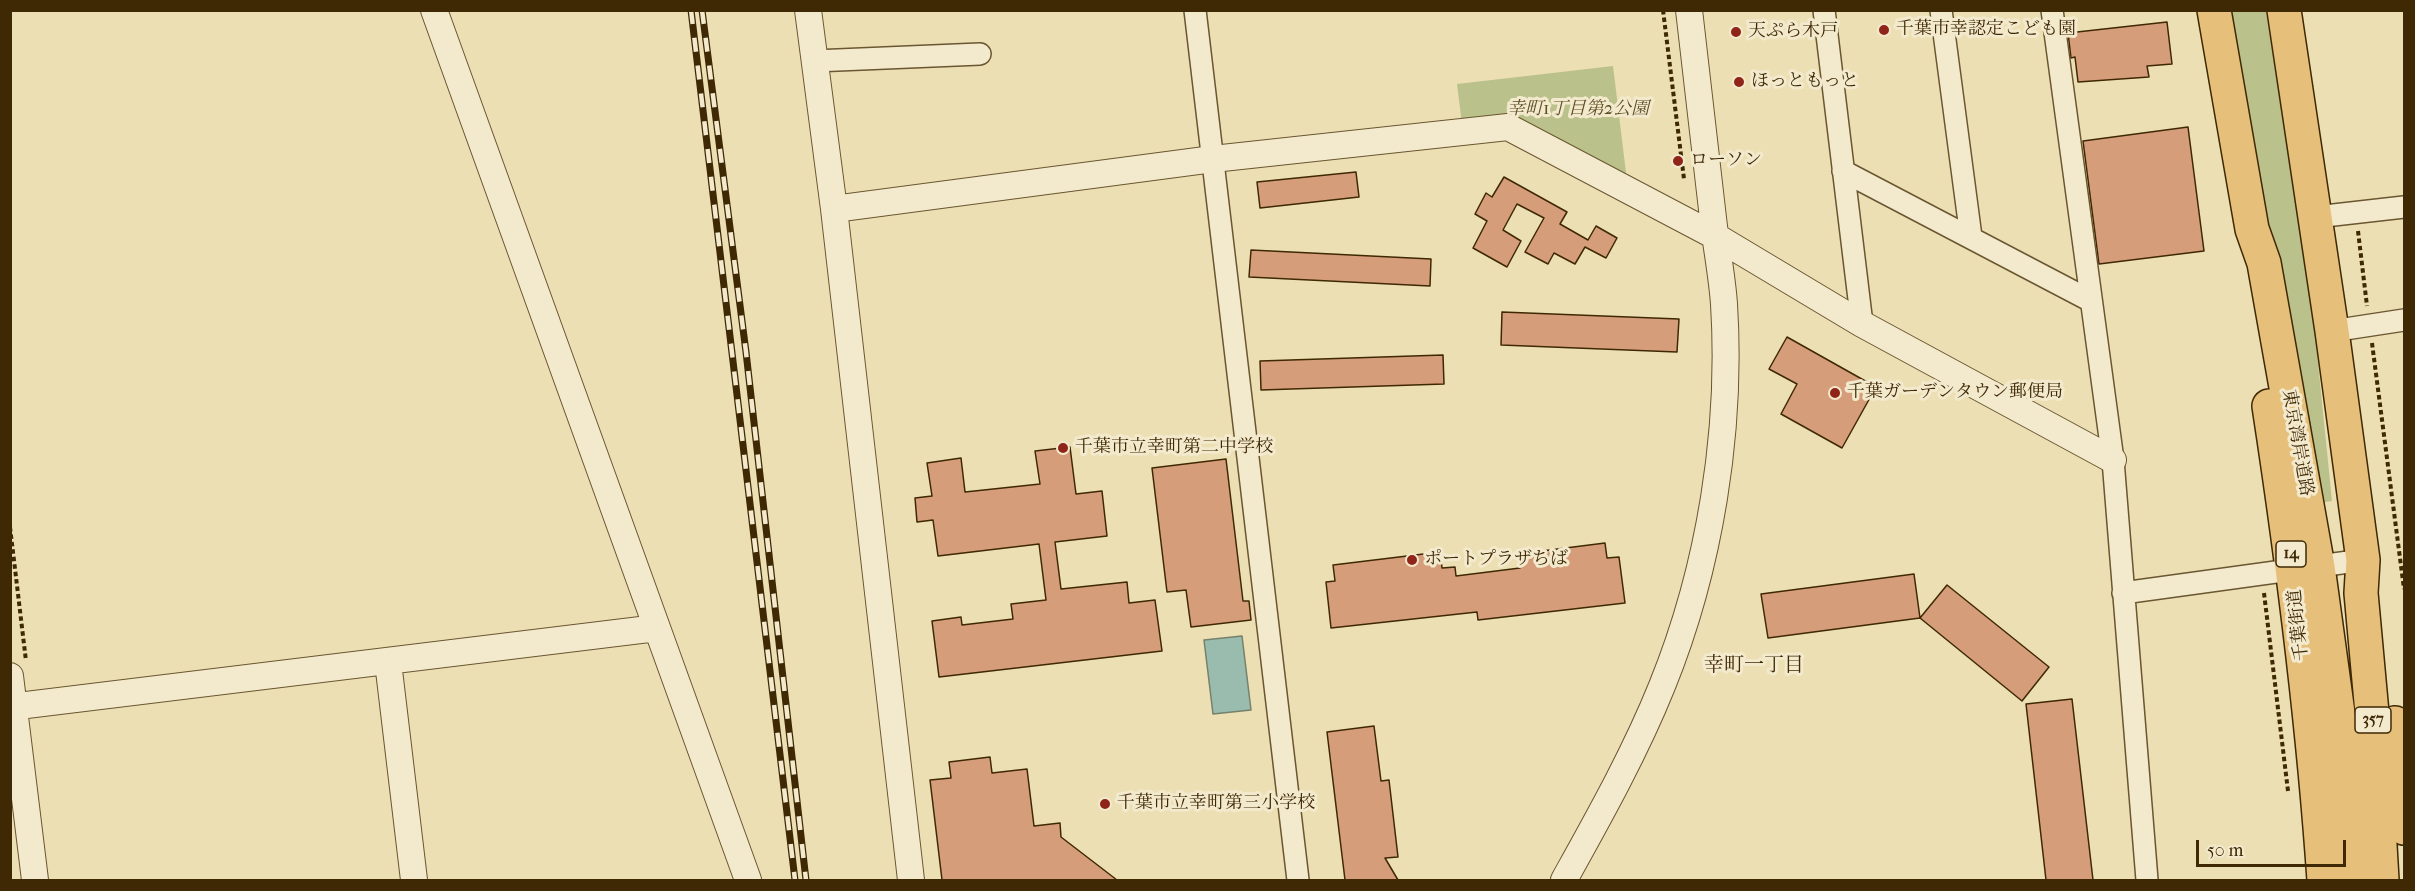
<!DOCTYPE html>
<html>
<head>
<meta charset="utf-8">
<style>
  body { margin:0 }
  #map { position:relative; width:2415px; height:891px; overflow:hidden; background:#ecdfb3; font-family:"IM FELL French Canon",serif }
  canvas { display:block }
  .frame { position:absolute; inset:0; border:12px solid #3f2804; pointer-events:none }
  .scale { position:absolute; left:2196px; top:840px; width:150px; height:27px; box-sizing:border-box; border:3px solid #3f2804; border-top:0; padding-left:8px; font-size:18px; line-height:21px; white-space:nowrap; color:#3f2804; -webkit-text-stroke:4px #f3eace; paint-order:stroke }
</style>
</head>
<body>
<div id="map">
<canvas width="2415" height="891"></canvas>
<div class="frame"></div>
<div class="scale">50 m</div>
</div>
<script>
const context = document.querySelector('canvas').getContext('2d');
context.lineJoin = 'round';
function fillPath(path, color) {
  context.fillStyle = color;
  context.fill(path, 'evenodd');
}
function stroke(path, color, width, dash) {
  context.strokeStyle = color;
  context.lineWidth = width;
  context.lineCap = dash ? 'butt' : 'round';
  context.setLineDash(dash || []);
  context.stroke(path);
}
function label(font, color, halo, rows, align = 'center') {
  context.font = font + ' "IM FELL French Canon","Noto Serif JP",serif';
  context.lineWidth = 6;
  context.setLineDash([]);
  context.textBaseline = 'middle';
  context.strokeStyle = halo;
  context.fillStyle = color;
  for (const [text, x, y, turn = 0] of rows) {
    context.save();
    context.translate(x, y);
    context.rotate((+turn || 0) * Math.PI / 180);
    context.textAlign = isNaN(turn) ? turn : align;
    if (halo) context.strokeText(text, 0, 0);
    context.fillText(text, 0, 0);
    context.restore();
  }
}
const green = new Path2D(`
  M 2232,11 L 2266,11 L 2312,304 L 2332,501 L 2319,503 L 2256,169 Z
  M 1613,66 L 1627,181 L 1462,124 L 1457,84 Z`);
const water = new Path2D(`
  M 1242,636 L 1251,710 L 1213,714 L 1204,640 Z`);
const building = new Path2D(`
  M 2167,22 L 2172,64 L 2147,66 L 2149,77 L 2078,82 L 2075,57 L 2071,58 L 2068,33 Z
  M 2188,127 L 2204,251 L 2099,264 L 2083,141 Z
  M 1356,172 L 1359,197 L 1260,208 L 1257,182 Z
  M 1504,177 L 1567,212 L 1560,224 L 1588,240 L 1596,226 L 1617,238 L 1606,258 L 1585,247 L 1575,264 L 1554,253 L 1548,264 L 1525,252 L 1544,218 L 1517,204 L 1503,230 L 1521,241 L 1507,267 L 1473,248 L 1487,221 L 1475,214 L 1486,193 L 1492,197 Z
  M 1251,250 L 1431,259 L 1430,286 L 1249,277 Z
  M 1502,312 L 1679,319 L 1677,352 L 1501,345 Z
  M 1787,337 L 1876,387 L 1842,448 L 1781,414 L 1797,384 L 1769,369 Z
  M 1443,355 L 1444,384 L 1261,390 L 1260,361 Z
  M 1070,447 L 1076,494 L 1102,491 L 1107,536 L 1055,542 L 1061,589 L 1127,582 L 1129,603 L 1155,600 L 1162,651 L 939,677 L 932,621 L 961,617 L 962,625 L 1013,619 L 1011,604 L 1046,600 L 1039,544 L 938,556 L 933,520 L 917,522 L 915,498 L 932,496 L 927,463 L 961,458 L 965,492 L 1040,484 L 1035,451 Z
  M 1226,459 L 1243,601 L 1249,601 L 1251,620 L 1191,627 L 1186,590 L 1167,592 L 1152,468 Z
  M 1605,543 L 1607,558 L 1619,557 L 1625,603 L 1478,620 L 1477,612 L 1331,628 L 1326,582 L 1335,581 L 1333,565 L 1440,552 L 1442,568 L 1455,567 L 1456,576 L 1520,568 L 1518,554 Z
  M 1914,574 L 1920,618 L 1768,638 L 1761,594 Z
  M 1947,585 L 2049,667 L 2022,701 L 1920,618 Z
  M 2072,699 L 2093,880 L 2046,880 L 2026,704 Z
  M 1374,726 L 1381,781 L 1389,780 L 1398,857 L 1385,858 L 1398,880 L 1345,880 L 1327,732 Z
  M 990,757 L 992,773 L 1027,769 L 1034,826 L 1060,823 L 1061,837 L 1117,880 L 942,880 L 930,780 L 951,778 L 949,762 Z`);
const path = new Path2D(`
  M 1663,10 L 1684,179
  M 2358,231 L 2367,306
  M 2372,343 L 2404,589
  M 10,527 L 26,661
  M 2264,593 L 2288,791`);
const minor = new Path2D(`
  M 1195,10 L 1298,880
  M 1824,10 L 1862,324
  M 1941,10 L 1971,237
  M 2052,10 L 2113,460 L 2147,880
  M 814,61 L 980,54
  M 1843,171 L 2091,301
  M 2316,217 L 2404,207
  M 2332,331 L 2404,320
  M 2123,593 L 2363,560`);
const tertiary = new Path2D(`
  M 434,10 L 748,880
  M 808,10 L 834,209 L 911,880
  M 834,209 L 1213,159 L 1508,127 L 1715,236 L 1862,324 L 2113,460
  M 388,662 L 414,880
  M 10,676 L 35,880
  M 10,707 L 657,628
  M 1564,880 C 1599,817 1635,753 1662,686 C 1710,568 1732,430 1724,304 C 1722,275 1716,246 1713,218 C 1705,149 1697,80 1689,10`);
const trunk = new Path2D(`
  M 2214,10 L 2252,229 L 2264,263 L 2318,567 L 2344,757 L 2355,880
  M 2284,10 L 2332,331 L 2363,560 L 2361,593 L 2373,724 L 2382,880
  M 2269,406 C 2293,563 2313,721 2324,880
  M 2395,723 L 2404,828`);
const rail = new Path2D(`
  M 691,10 L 795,880
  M 702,10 L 746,352 L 806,880`);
const markers = [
  [1884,30,6,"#8f2418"],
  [1736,32,6,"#8f2418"],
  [1739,82,6,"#8f2418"],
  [1678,161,6,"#8f2418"],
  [1835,393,6,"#8f2418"],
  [1063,448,6,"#8f2418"],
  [1412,560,6,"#8f2418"],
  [1105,804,6,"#8f2418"]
];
const shields = [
  [2291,554,30],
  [2373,720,36]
];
const shieldNames = [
  ["14",2291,554],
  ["357",2373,720]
];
const poiNames = [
  ["千葉市幸認定こども園",1896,30],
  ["天ぷら木戸",1748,32],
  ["ほっともっと",1751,82],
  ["ローソン",1690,161],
  ["千葉ガーデンタウン郵便局",1847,393],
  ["千葉市立幸町第二中学校",1075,448],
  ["ポートプラザちば",1424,560],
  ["千葉市立幸町第三小学校",1117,804]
];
const parkNames = [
  ["幸町1丁目第2公園",1578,110]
];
const streetNames = [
  ["東京湾岸道路",2297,443,80],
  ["千葉街道",2299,625,-96]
];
const neighbourhoodNames = [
  ["幸町一丁目",1754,666]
];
fillPath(green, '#bac18b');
fillPath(water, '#99bcaf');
stroke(water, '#75816b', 1.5);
fillPath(building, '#d69d7a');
stroke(building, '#3f2804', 1.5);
stroke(minor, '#6a5630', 24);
stroke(tertiary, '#6a5630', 28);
stroke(trunk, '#3f2804', 36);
stroke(path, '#3f2804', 4, [4.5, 3]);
stroke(minor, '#f3eace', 21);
stroke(tertiary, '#f3eace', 26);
stroke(trunk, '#e6c07a', 33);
stroke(rail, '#3f2804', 7);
stroke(rail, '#f3eace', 4.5, [14]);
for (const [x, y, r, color] of markers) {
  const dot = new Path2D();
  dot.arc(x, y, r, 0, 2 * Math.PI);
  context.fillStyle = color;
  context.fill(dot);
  stroke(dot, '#f3eace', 2);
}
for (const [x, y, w] of shields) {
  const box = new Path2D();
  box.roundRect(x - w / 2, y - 13, w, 26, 4.5);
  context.fillStyle = '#f3eace';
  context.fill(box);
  stroke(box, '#3f2804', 1.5);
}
label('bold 16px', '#3f2804', null, shieldNames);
label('18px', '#3f2804', '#f3eace', poiNames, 'left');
label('italic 18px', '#5e4e26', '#f3eace', parkNames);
label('18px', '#3f2804', '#f3eace', streetNames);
label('20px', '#3f2804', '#f3eace', neighbourhoodNames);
</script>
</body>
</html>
